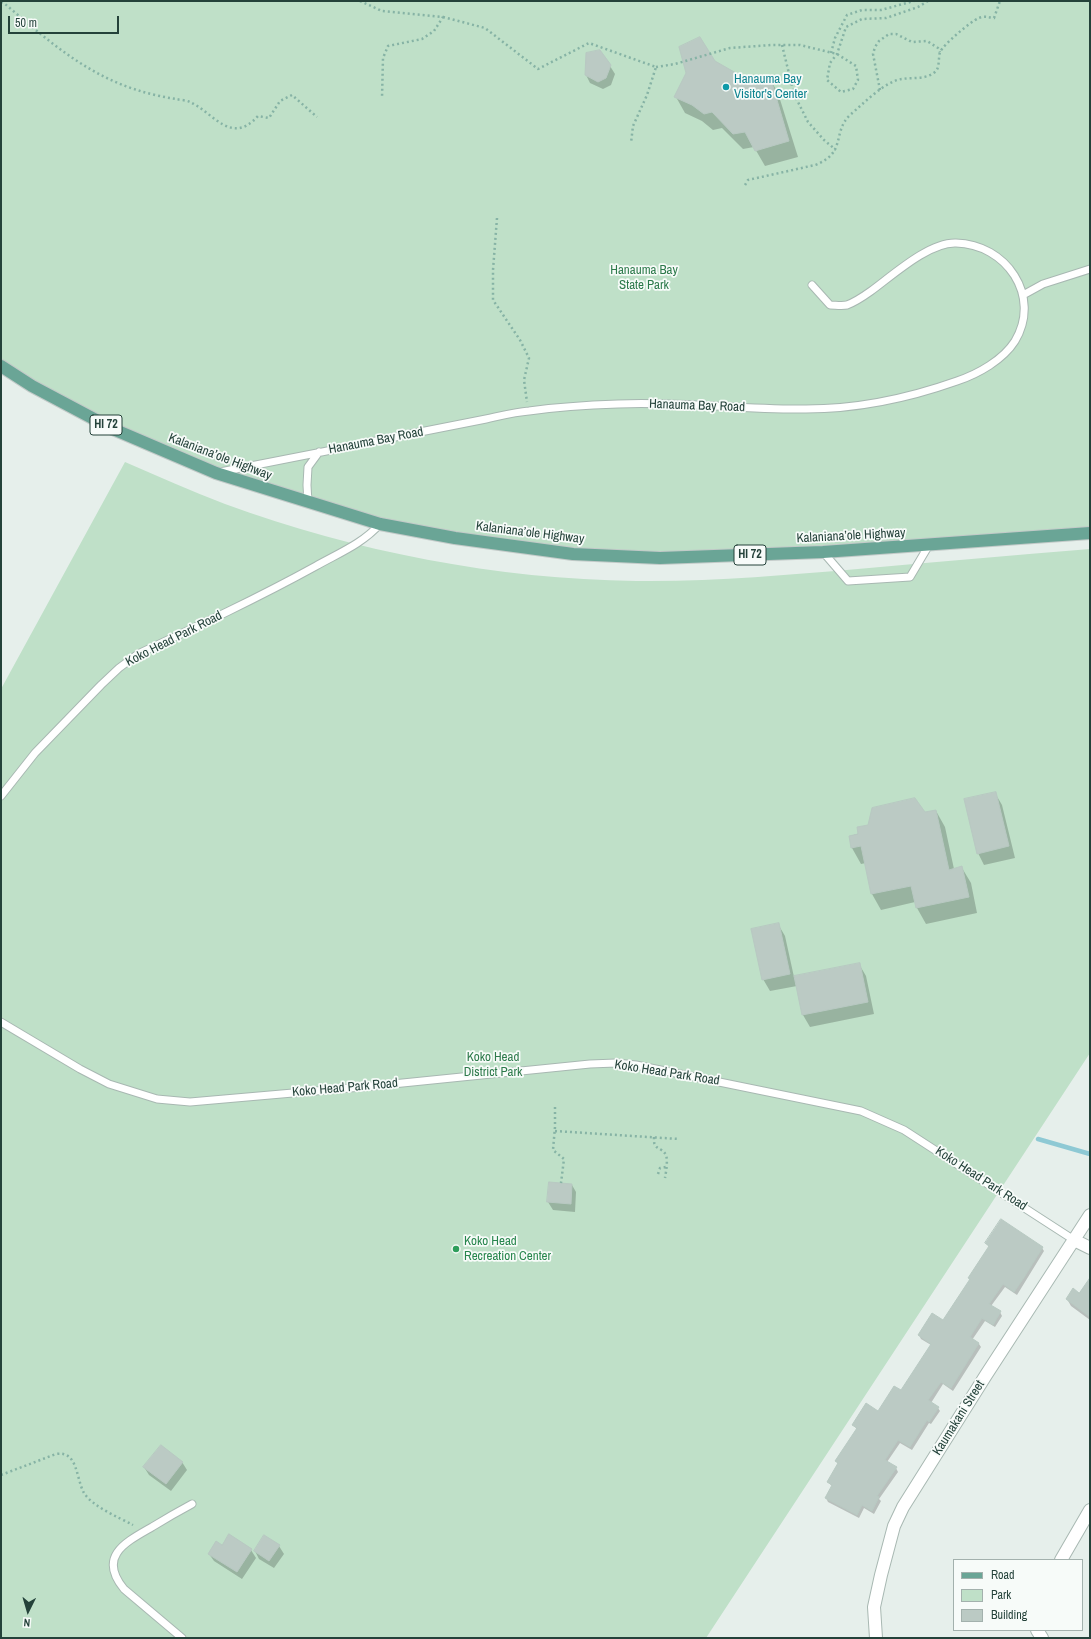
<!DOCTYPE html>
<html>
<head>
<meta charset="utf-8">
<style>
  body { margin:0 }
  #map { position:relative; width:1091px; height:1639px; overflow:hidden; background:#e6efeb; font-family:"Archivo Narrow",sans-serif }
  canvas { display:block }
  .frame { position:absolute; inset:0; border:2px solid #24423a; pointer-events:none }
  .legend { position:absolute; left:953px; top:1559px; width:130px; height:72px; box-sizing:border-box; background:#f7fbf9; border:1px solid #a3b1ad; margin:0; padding:5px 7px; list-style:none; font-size:12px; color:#24423a }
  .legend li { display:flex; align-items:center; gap:8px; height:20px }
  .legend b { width:20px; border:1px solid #a3b1ad }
  .north { position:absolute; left:8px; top:1591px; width:40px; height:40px; -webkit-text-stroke:3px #f7fbf9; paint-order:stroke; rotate:185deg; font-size:11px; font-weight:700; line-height:16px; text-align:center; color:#24423a }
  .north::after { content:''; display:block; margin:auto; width:14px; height:18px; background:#24423a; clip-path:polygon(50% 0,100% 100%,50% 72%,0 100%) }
  .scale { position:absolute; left:8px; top:16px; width:111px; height:18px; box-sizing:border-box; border:2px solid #24423a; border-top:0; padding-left:5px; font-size:12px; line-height:14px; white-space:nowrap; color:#24423a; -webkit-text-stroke:3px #f7fbf9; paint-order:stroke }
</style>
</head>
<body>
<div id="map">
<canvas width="1091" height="1639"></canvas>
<div class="frame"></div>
<ul class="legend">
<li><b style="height:5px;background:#6aa596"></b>Road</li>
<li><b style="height:11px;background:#bfe0c8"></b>Park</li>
<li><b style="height:11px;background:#bbcac4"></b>Building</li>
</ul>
<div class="north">N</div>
<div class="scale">50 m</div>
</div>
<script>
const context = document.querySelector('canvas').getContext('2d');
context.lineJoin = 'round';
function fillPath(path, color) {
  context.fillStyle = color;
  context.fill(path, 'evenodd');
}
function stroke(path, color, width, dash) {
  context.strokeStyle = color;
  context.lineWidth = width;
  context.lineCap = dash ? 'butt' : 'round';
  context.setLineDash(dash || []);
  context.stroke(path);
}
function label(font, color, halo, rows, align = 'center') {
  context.font = font + ' "Archivo Narrow",sans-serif';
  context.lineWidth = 3.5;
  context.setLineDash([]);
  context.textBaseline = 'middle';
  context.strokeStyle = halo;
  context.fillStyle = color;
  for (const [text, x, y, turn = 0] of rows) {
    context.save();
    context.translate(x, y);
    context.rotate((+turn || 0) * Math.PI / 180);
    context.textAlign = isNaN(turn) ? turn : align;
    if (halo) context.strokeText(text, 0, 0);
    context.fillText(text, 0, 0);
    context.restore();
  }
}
const green = new Path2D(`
  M 1,1 L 1090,1 L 1090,533 L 660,558 L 455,538 L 308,503 L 113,429 L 1,366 Z
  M 125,462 C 158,476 191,491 225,504 C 356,552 497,579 636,581 C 711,582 784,575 858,569 C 936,562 1013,555 1090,549 L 1090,1053 L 706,1638 L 1,1638 L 1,689 Z`);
const shadow = new Path2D(`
  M 714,62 L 743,78 L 769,77 L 778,93 L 798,157 L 765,166 L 754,147 L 743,149 L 722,128 L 713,130 L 702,121 L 685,113 L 676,97 Z
  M 610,66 L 615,74 L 611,85 L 603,89 L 590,83 L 586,75 Z
  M 995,793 L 1002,805 L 1015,858 L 984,865 L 978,853 Z
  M 936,811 L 945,827 L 954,869 L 962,868 L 971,883 L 977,913 L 926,924 L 917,908 L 915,902 L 881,910 L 872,894 L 866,863 L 861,864 L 852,848 L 850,836 Z
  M 778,924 L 785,936 L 794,977 L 859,964 L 866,976 L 874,1014 L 810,1027 L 803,1015 L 797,986 L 770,991 L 763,979 Z
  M 550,1183 L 572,1185 L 576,1192 L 575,1212 L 553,1210 L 548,1202 Z
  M 986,1243 L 1042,1248 L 1044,1251 L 1017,1295 L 1005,1287 L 991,1306 L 1000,1312 L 1002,1316 L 995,1327 L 985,1321 L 972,1340 L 979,1344 L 981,1347 L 953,1391 L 943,1384 L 931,1403 L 938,1408 L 940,1411 L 931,1424 L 929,1423 L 912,1450 L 900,1443 L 887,1462 L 896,1468 L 898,1472 L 879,1499 L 881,1501 L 874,1514 L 864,1508 L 859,1518 L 828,1502 L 826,1498 L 833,1487 L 828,1482 L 838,1464 L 836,1461 L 857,1430 L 854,1425 L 878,1412 L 901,1392 L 931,1345 L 921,1339 L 919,1335 L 944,1322 L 970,1280 L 969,1278 L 989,1247 Z
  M 1090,1283 L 1090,1320 L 1071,1306 L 1067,1299 L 1079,1294 Z
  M 182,1462 L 187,1470 L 171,1491 L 149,1475 L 144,1467 Z
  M 229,1536 L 251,1550 L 256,1558 L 242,1579 L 214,1561 L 209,1554 L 222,1546 Z
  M 279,1546 L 284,1554 L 274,1568 L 259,1559 L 255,1551 Z`);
const stream = new Path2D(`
  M 1038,1139 L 1090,1154`);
const building = new Path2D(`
  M 700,37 L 715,61 L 743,77 L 770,76 L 789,141 L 755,151 L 745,132 L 733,134 L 712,112 L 704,114 L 692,105 L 674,97 L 686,73 L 679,47 Z
  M 600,50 L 611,65 L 606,78 L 598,82 L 585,75 L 586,53 Z
  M 996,792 L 1009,846 L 977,854 L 964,799 Z
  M 915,798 L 925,812 L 936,810 L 949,870 L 962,866 L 969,897 L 916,908 L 911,886 L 871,894 L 861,846 L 851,848 L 849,836 L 858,834 L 857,827 L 868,825 L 872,808 Z
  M 779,923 L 790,974 L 762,980 L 751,929 Z
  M 860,963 L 868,1002 L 802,1015 L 794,976 Z
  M 549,1182 L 572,1184 L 571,1204 L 547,1202 Z
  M 1001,1219 L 1043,1247 L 1023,1279 L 1014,1292 L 1003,1284 L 989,1304 L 1001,1311 L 993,1325 L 982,1318 L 970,1337 L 979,1343 L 951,1388 L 941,1382 L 928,1400 L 939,1407 L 929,1422 L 927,1420 L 910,1447 L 898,1440 L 885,1460 L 897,1467 L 877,1496 L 879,1497 L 872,1511 L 862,1505 L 857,1515 L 825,1498 L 832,1485 L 827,1482 L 838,1463 L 835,1461 L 857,1428 L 852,1425 L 866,1403 L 878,1411 L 894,1386 L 901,1390 L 931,1344 L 918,1335 L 932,1313 L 943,1320 L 970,1279 L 968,1278 L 989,1246 L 985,1243 Z
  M 1090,1278 L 1090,1317 L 1066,1299 L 1073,1288 L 1079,1293 Z
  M 161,1445 L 183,1462 L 166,1484 L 143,1467 Z
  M 229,1534 L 252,1549 L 237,1572 L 208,1554 L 216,1541 L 222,1545 Z
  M 264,1535 L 280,1545 L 269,1561 L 254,1551 Z`);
const path = new Path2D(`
  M 360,1 L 382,11 L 443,17 L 434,31 L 422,39 L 388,46 L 383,58 L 382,98
  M 1,2 L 5,4 C 45,38 85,74 137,90 C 149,94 163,97 176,99 C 180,100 186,100 190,102 C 214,113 231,146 258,116 L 269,118 L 280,101 L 292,95 L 317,117
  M 443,17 L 485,28 L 538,69 L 589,43 L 656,67 L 647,95 L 633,126 L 631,143
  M 782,45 L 794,94 L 808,122 L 824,140 L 836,150
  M 831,53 L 835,38 L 847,15 L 862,10 L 881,10 L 914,1
  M 656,67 L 675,64 L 730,48 L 771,45 L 800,45 L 837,54 L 856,66 L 858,80 L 853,89 L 841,92 L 827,80 L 830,63 L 837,54 L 846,27 L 862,19 L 886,18 L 918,7 L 928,1
  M 880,90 L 873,54 L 875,47 L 879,41 L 889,34 L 896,34 L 912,42 L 927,41 L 938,48 L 940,52
  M 745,185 L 748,180 L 815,165 C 847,153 832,132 850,115 C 863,104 885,81 902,79 C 913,77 925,80 935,72 C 940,68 938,59 940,52 C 943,45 971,21 979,18 C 984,16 988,17 994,18 L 1000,1
  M 497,218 L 493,270 L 493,300 L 520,340 L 529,358 L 524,380 L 527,402
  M 555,1107 L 555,1127 L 553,1150 L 564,1159 L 561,1183
  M 555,1131 L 679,1139
  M 654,1137 C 653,1151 661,1146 666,1155 C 668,1161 666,1172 665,1178
  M 658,1174 L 660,1168 L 666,1167
  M 1,1475 L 56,1454 C 78,1450 76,1479 84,1493 C 93,1507 118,1517 133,1525`);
const lane = new Path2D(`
  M 1023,295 L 1043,284 L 1090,269
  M 220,472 C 283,460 347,447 410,434 C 435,429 461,424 486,419 C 500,416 515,412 529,411 C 558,407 589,405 618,404 C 680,401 743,410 806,409 C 857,409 909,398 957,381 C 978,374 1003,360 1015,341 C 1042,296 1006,244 956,243 C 929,242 893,275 871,291 C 864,296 855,302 847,305 C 842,306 835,305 830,305 L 812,285
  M 308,503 L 307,485 L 308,467 L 319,452
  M 823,552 L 848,581 L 910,577 L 929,545
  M 1,796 L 35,753 L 101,685 L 119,668 L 138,654 C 198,626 258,598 316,566 C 339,553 362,544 380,524
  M 1,1022 L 80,1069 L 109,1084 L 157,1099 L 190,1102 L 373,1086 L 590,1064 L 616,1063 L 636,1065 L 861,1111 L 904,1130 L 1074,1240
  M 182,1638 L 124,1589 C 97,1556 126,1542 152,1527 C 165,1519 179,1511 192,1504`);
const street = new Path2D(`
  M 1074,1240 L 1090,1248
  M 1061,1560 L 1090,1510
  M 1037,1630 L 1042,1638
  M 876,1638 L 874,1607 L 881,1575 L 894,1526 L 903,1507 L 986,1375 L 1090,1215`);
const primary = new Path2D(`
  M 1,366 L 32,386 L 113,429 L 216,473 L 380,524 L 455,538 L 573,554 L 660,558 L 823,552 L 1090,533`);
const markers = [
  [726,87,4,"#0f9aa8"],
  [456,1249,4,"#2e9e5b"]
];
const shields = [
  [106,425,32],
  [750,555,32]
];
const shieldNames = [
  ["HI 72",106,425],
  ["HI 72",750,555]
];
const cultureNames = [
  ["Hanauma Bay",734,80],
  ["Visitor's Center",734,95]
];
const parkNames = [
  ["Hanauma Bay",644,271],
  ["State Park",644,286],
  ["Koko Head",493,1058],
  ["District Park",493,1073]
];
const streetNames = [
  ["Hanauma Bay Road",697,406,2],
  ["Hanauma Bay Road",376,441,-11],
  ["Kalaniana’ole Highway",220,457,21],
  ["Kalaniana’ole Highway",530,533,7],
  ["Kalaniana’ole Highway",851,536,-3],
  ["Koko Head Park Road",174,639,-27],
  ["Koko Head Park Road",667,1073,9],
  ["Koko Head Park Road",345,1088,-5],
  ["Koko Head Park Road",981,1179,33],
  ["Kaumakani Street",959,1418,-58]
];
const leisureNames = [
  ["Koko Head",464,1242],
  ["Recreation Center",464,1257]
];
fillPath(green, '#bfe0c8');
fillPath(shadow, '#0003');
stroke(stream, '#8ec9d4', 4.5);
fillPath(building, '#bbcac4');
stroke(building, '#b8c9c2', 1);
stroke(lane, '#a8b8b2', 9);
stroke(street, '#a8b8b2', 14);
stroke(primary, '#c2cac8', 14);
stroke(path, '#86b3a5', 2.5, [2, 3]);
stroke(lane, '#fff', 7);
stroke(street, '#fff', 12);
stroke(primary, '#6aa596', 12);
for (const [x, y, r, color] of markers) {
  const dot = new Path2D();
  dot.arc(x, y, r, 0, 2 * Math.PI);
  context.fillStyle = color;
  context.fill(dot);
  stroke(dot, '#f7fbf9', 1.5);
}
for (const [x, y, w] of shields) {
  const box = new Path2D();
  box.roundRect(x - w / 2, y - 10, w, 20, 3);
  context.fillStyle = '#f7fbf9';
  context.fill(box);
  stroke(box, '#24423a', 1);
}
label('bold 12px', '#24423a', null, shieldNames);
label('13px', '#0d838f', '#f7fbf9', cultureNames, 'left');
label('13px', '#2d7a4b', '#f7fbf9', parkNames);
label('13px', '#24423a', '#f7fbf9', streetNames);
label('13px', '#27864d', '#f7fbf9', leisureNames, 'left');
</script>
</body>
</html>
